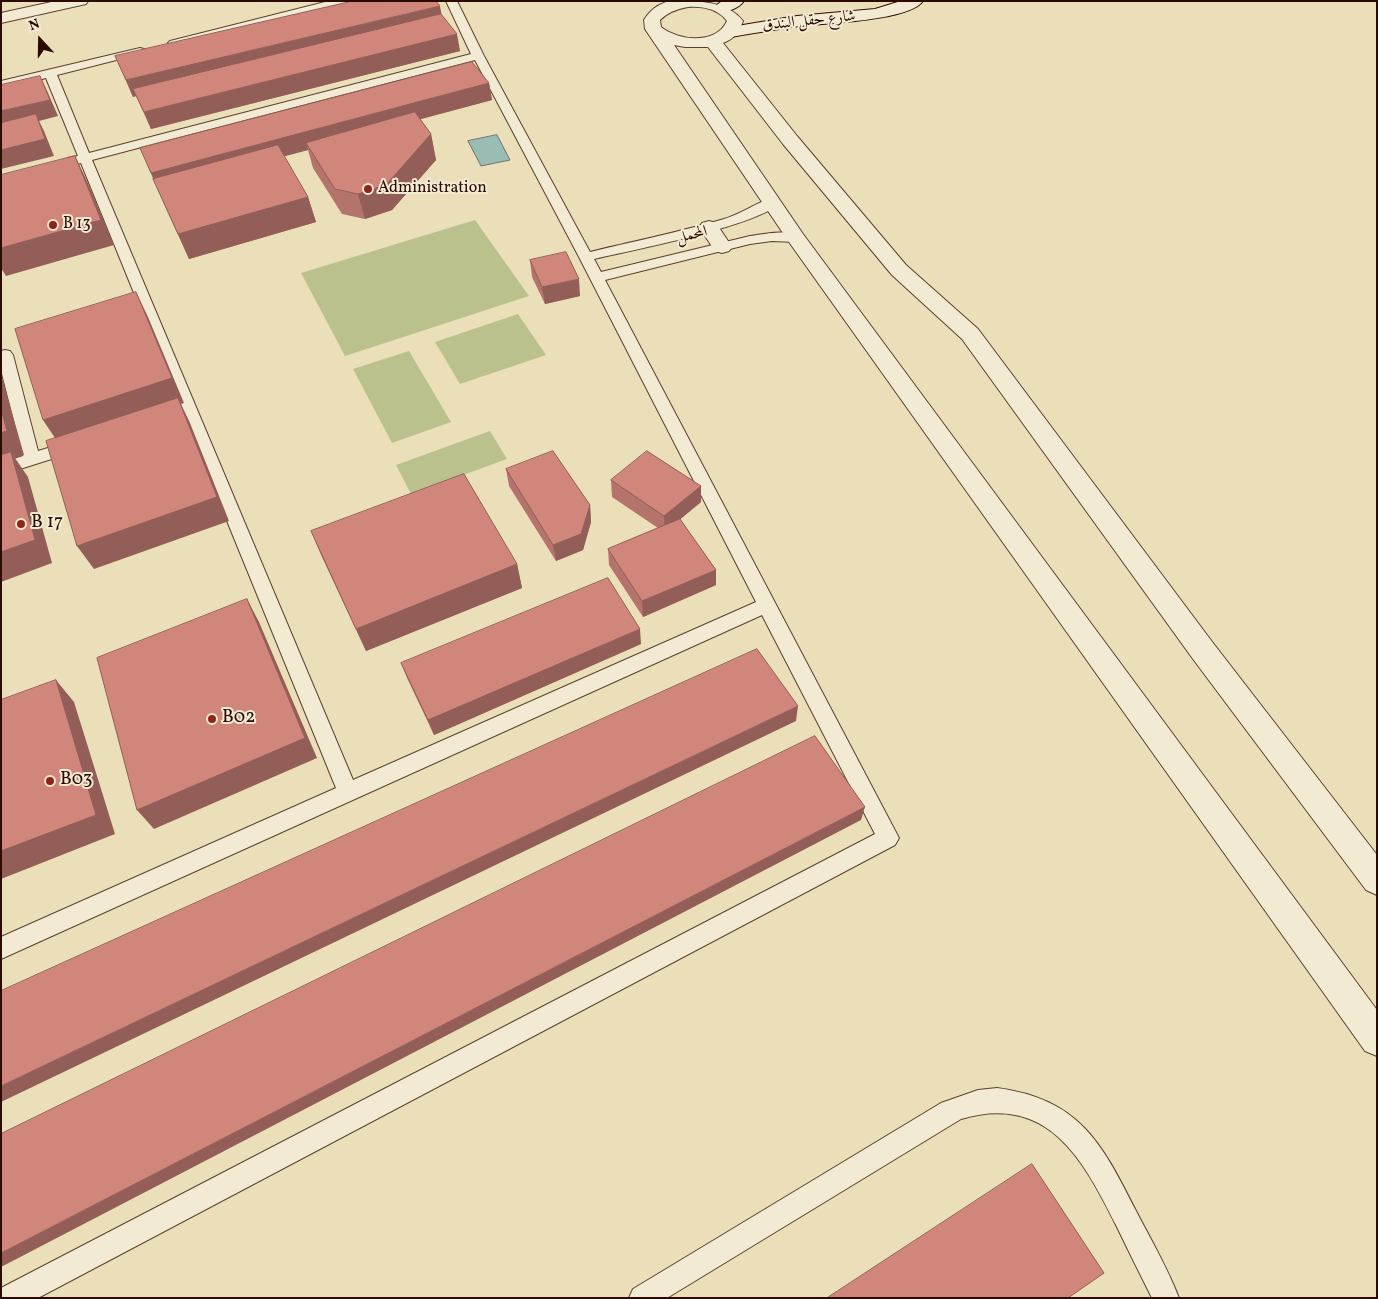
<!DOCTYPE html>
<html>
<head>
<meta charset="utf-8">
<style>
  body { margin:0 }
  #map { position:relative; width:1378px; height:1299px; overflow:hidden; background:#ebdfb9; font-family:Vollkorn,serif }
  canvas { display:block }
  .frame { position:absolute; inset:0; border:2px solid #2b0b00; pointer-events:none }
  .north { position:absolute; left:15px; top:15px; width:50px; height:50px; -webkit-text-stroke:4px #f2ead2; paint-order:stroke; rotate:339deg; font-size:14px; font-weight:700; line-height:20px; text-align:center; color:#2b0b00 }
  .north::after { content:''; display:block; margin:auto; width:18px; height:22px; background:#2b0b00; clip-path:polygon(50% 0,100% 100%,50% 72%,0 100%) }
</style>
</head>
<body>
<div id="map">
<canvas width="1378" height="1299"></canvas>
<div class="frame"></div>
<div class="north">N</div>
</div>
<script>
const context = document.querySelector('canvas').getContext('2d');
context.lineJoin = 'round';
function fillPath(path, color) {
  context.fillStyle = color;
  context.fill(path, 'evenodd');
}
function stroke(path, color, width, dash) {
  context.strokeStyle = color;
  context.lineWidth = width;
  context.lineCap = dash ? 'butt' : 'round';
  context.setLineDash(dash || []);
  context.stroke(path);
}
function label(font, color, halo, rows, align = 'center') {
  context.font = font + ' Vollkorn,Amiri,serif';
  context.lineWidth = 4;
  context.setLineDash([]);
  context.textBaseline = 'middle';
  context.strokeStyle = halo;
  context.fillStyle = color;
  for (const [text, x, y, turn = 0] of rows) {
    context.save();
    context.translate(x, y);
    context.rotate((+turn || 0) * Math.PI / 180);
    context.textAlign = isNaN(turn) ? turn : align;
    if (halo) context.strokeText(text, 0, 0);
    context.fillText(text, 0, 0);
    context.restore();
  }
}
const green = new Path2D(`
  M 475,220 L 529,296 L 345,356 L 301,273 Z
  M 518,314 L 546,355 L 460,384 L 435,342 Z
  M 409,351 L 451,422 L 392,443 L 353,369 Z
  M 490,431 L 507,459 L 411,494 L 396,465 Z`);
const water = new Path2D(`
  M 497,135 L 510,160 L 481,166 L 468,141 Z`);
const service = new Path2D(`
  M 329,1 L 348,1 L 347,3 L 174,46 L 168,43 L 170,41 Z
  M 446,1 L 457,1 L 484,56 L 590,252 C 635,241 680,232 724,219 C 741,214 757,202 773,198 L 780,202 C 763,225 628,251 594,259 L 601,272 L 750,236 C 762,234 795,228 803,238 L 796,242 L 772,241 L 750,244 L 605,280 L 899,838 L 895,845 L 38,1298 L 1,1298 L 1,1288 L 875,834 L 762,615 L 1,959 L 1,937 L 336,788 L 81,163 L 73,165 L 67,161 L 68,158 L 78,156 L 46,78 L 1,89 L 1,81 L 140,48 L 144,49 L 146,51 L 144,53 L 57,75 L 89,153 L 471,54 ZM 475,60 L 579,257 L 756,602 L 353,780 L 92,160 Z
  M 5,350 L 10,351 L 13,355 L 38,451 L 74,440 L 80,442 L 82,446 L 80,450 L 1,475 L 1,463 L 23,456 L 1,370 L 1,351 Z
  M 997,1088 C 1079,1099 1101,1142 1135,1209 C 1150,1238 1167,1267 1179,1298 L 1152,1298 C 1140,1274 1128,1250 1116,1225 C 1083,1159 1048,1093 961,1119 L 667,1298 L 629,1298 L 633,1289 L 941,1103 L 978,1090 Z`);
const minor = new Path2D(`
  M 56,1 L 88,1 L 86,4 L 1,23 L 1,13 Z
  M 669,1 C 696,1 727,0 743,21 C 739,32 734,39 723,43 L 797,136 L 906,265 L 978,329 L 1213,643 L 1377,855 L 1377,895 L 1366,890 L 1193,659 L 962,339 L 892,275 L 783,144 L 708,47 L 685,47 L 674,45 L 803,234 L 1377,1010 L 1377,1056 L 1365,1051 L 789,242 L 645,29 L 644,20 C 650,10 657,5 669,1 ZM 688,7 C 702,6 718,9 727,21 C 716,45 679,41 661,27 L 660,20 C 668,12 677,9 688,7 Z
  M 709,221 L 716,223 L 732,247 L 729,251 L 722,253 L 715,251 L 699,227 L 702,223 Z`);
const secondary = new Path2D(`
  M 722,1 L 744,1 C 738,9 725,14 715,11 L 713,8 Z
  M 901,1 L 923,1 C 909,21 824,23 800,26 C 777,29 754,33 731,37 L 725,36 L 723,32 L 725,28 L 797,16 L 875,9 Z`);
const wall = new Path2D(`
  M 441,15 L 460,51 L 151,129 L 136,96 L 133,97 L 115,56 Z
  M 489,83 L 492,100 L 420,119 L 431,134 L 436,160 L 392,210 L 365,219 L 342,214 L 313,168 L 308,150 L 284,156 L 308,197 L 316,222 L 189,259 L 164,204 L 140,148 Z
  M 530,260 L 580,296 L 545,304 L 532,277 Z
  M 506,469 L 590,505 L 591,522 L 583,550 L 556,561 L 509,486 Z
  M 611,480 L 701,486 L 701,502 L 680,519 L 716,570 L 716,585 L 643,617 L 609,565 L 608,549 L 658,528 L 612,497 Z
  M 311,531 L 517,564 L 522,588 L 366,651 L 321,555 Z
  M 641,644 L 434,735 L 407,678 L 401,663 Z`);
const shadedWall = new Path2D(`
  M 440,6 L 443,22 L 133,89 L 136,96 L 133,97 L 126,80 Z
  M 457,34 L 460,51 L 151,129 L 144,112 Z
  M 40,76 L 48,93 L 58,116 L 39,121 L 44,131 L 54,156 L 1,169 L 1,111 Z
  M 489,83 L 492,100 L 310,149 L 306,143 L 308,150 L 159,190 L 151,173 Z
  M 431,134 L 436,160 L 392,210 L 365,219 L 358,194 Z
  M 75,156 L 87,181 L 114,245 L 6,276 L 1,268 L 1,248 Z
  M 308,197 L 316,222 L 189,259 L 178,234 Z
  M 579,279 L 580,296 L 545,304 L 542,287 Z
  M 136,292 L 148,317 L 184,403 L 181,404 L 190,423 L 229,521 L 94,569 L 77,546 L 59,444 L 43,420 Z
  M 1,378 L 3,381 L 24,455 L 15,458 L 28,477 L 52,563 L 1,582 Z
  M 701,486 L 701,502 L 665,532 L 664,516 Z
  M 590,505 L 591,522 L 583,550 L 556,561 L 553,545 Z
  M 517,564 L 522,588 L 366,651 L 356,629 Z
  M 716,570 L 716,585 L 643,617 L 642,601 Z
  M 247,599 L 259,622 L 317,758 L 154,829 L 137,810 Z
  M 640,629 L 641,644 L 434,735 L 428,720 Z
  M 56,680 L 74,702 L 115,834 L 1,879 L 1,851 Z
  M 798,706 L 796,721 L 1,1102 L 1,1086 Z
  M 865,807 L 861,820 L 1,1267 L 1,1253 Z`);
const building = new Path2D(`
  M 353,1 L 436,1 L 440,6 L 126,80 L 115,56 Z
  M 441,14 L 457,34 L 144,112 L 133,89 Z
  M 472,62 L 489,83 L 151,173 L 140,148 Z
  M 40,76 L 50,100 L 1,111 L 1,85 Z
  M 415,112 L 431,134 L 386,185 L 358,194 L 335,189 L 306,143 Z
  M 36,114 L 45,139 L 1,150 L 1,123 Z
  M 278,145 L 308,197 L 178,234 L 153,179 Z
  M 75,156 L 101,220 L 1,248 L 1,175 Z
  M 566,252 L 579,279 L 542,287 L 530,260 Z
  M 136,292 L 172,378 L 43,420 L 15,329 Z
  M 178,398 L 217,497 L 77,546 L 46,441 Z
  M 1,409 L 7,431 L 1,433 Z
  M 553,451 L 590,505 L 581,534 L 553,545 L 506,469 Z
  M 647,451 L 701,486 L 664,516 L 611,480 Z
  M 11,452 L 35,540 L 1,552 L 1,455 Z
  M 464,474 L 517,564 L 356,629 L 311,531 Z
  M 680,519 L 716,570 L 642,601 L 608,549 Z
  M 608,578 L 640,629 L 428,720 L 401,663 Z
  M 247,599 L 305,738 L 137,810 L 97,658 Z
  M 757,649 L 798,706 L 1,1086 L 1,991 Z
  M 56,680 L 96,815 L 1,851 L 1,700 Z
  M 815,736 L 865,807 L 1,1253 L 1,1134 Z
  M 1032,1164 L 1104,1273 L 1068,1298 L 827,1298 Z`);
const markers = [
  [368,189,5,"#8f2418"],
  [53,225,5,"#8f2418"],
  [21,524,5,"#8f2418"],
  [212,719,5,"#8f2418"],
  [50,781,5,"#8f2418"]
];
const farStreetnames = [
  ["شارع حقل البندق",809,22,-6],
  ["المحمل",692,236,-13]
];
const farPoinames = [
  ["Administration",378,189],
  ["B 13",63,225]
];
const poiNames = [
  ["B 17",31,524],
  ["B02",222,719],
  ["B03",60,781]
];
fillPath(green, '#bac18d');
fillPath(water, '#99bcb4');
stroke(water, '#6d756c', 1);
stroke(service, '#5b402e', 2);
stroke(minor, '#5b402e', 2);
stroke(secondary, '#2b0b00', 2);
fillPath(service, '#f2ead2');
fillPath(minor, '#f2ead2');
fillPath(secondary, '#f2ead2');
fillPath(wall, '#b4736b');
fillPath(shadedWall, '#925e57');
fillPath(building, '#d1867c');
stroke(building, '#925e57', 1);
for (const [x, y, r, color] of markers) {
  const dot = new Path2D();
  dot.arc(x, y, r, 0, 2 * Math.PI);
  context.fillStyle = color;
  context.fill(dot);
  stroke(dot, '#f2ead2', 2);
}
label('16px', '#2b0b00', '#f2ead2', farStreetnames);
label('16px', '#2b0b00', '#f2ead2', farPoinames, 'left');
label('19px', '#2b0b00', '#f2ead2', poiNames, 'left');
</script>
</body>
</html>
